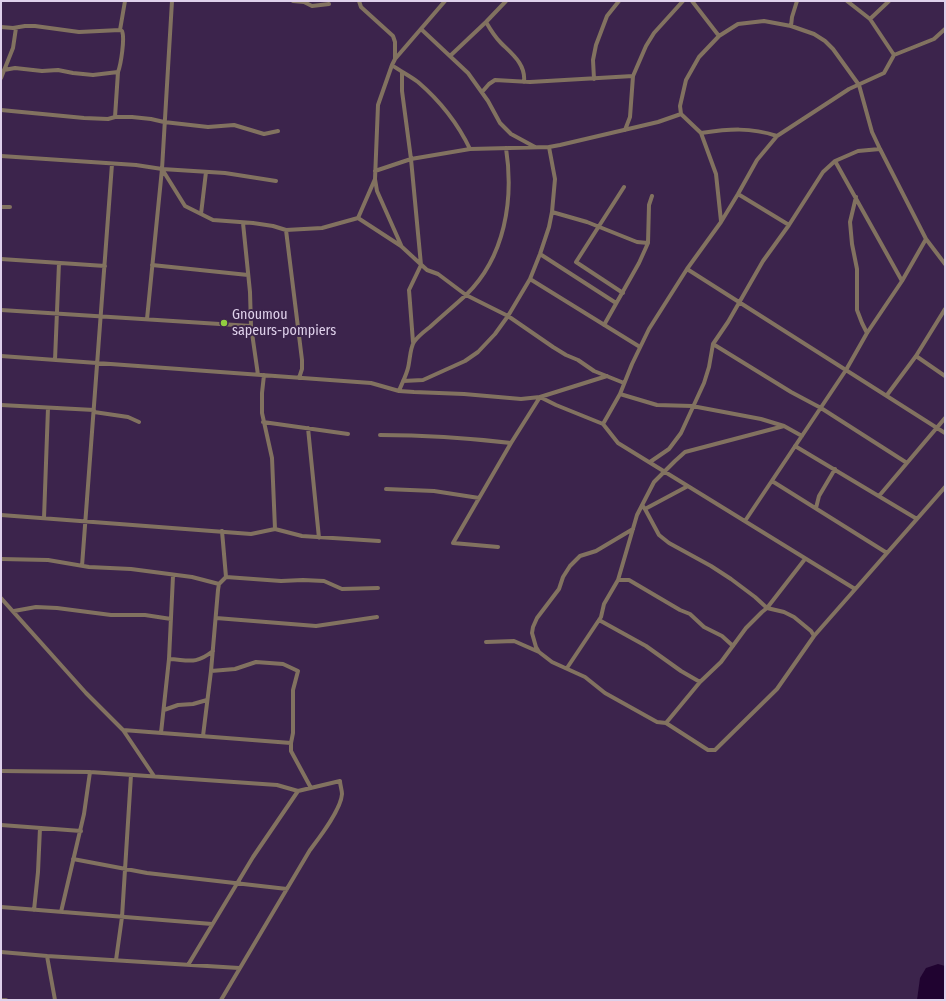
<!DOCTYPE html>
<html>
<head>
<meta charset="utf-8">
<style>
  body { margin:0 }
  #map { position:relative; width:946px; height:1001px; overflow:hidden; background:#3c244c; font-family:"Fira Sans Condensed",sans-serif }
  canvas { display:block }
  .frame { position:absolute; inset:0; border:2px solid #dfd1eb; pointer-events:none }
</style>
</head>
<body>
<div id="map">
<canvas width="946" height="1001"></canvas>
<div class="frame"></div>
</div>
<script>
const context = document.querySelector('canvas').getContext('2d');
context.lineJoin = 'round';
function fillPath(path, color) {
  context.fillStyle = color;
  context.fill(path, 'evenodd');
}
function stroke(path, color, width, dash) {
  context.strokeStyle = color;
  context.lineWidth = width;
  context.lineCap = dash ? 'butt' : 'round';
  context.setLineDash(dash || []);
  context.stroke(path);
}
function label(font, color, halo, rows, align = 'center') {
  context.font = font + ' "Fira Sans Condensed",sans-serif';
  context.lineWidth = 4;
  context.setLineDash([]);
  context.textBaseline = 'middle';
  context.strokeStyle = halo;
  context.fillStyle = color;
  for (const [text, x, y, turn = 0] of rows) {
    context.save();
    context.translate(x, y);
    context.rotate((+turn || 0) * Math.PI / 180);
    context.textAlign = isNaN(turn) ? turn : align;
    if (halo) context.strokeText(text, 0, 0);
    context.fillText(text, 0, 0);
    context.restore();
  }
}
const water = new Path2D(`
  M 938,964 L 945,966 L 945,1000 L 917,1000 L 920,978 L 926,968 Z`);
const street = new Path2D(`
  M 293,1 L 304,2 L 312,6 L 329,4
  M 359,1 L 361,7 L 393,36 L 395,42 L 395,59
  M 692,1 L 719,36
  M 847,1 L 870,19 L 894,55
  M 870,19 L 889,1
  M 486,22 C 490,29 495,37 501,43 C 512,54 526,64 524,82
  M 791,26 L 792,17 L 797,1
  M 1,27 L 13,28 L 25,26 L 35,26 L 79,32 L 120,30
  M 421,29 L 468,73 L 488,101 L 500,123 L 511,134 L 535,147
  M 450,56 L 486,22 L 506,1
  M 392,65 C 400,71 410,76 418,82 C 439,100 458,124 470,149 L 549,147 L 560,145 L 658,122 L 681,114
  M 4,70 L 15,68 L 42,71 L 58,70 L 73,73 L 93,75 L 118,72 C 121,64 125,38 122,31 L 120,30 L 125,1
  M 402,72 L 402,91 L 411,159 L 421,265 L 409,290 L 413,342
  M 1,78 L 13,48 L 16,28
  M 594,79 L 593,60 L 596,45 L 607,16 L 619,1
  M 482,92 L 489,84 L 495,80 L 530,82 L 633,76
  M 1,110 L 84,118 L 108,119 L 115,117 L 132,117 L 151,119 L 164,122 L 208,127 L 234,125 L 264,134 L 278,131
  M 115,117 L 118,72
  M 625,130 L 630,117 L 633,76 L 646,46 L 654,33 L 683,1
  M 701,133 L 716,174 L 721,221
  M 777,136 C 750,127 729,129 701,133 L 681,114 L 680,106 L 686,80 L 699,57 L 719,36 L 738,24 L 764,21 L 791,26 L 814,34 L 825,41 L 833,49 L 859,85 L 872,132 L 880,149 L 926,239 L 945,264
  M 1,156 L 136,165 L 162,169 L 225,173 L 276,181
  M 835,161 L 902,281
  M 162,169 L 185,206 L 213,220 L 253,223 L 273,226 L 286,230 L 322,228 L 358,218 L 401,246 L 427,270 L 438,274 L 466,295 L 508,316 L 553,347 L 566,355 L 578,360 L 594,371 L 624,383
  M 375,171 L 411,159 L 470,149
  M 738,194 L 789,225
  M 856,197 L 850,222 L 852,244 L 857,269 L 857,310 L 862,323 L 867,333
  M 1,207 L 10,207
  M 552,212 L 587,222 L 637,242 L 648,243
  M 201,214 L 206,172
  M 358,218 L 375,179
  M 243,223 L 250,292 L 251,326 L 258,375
  M 286,230 L 302,360 L 302,369 L 299,378
  M 401,245 L 377,191 L 375,179 L 378,105 L 392,65 L 395,59 L 445,1
  M 540,254 L 616,303
  M 1,259 L 105,266
  M 152,265 L 248,275
  M 687,269 L 945,433
  M 530,279 L 640,347
  M 623,293 L 576,262 L 624,187
  M 1,310 L 251,326
  M 147,319 L 162,169 L 172,1
  M 604,325 L 639,263 L 648,243 L 649,205 L 652,196
  M 713,344 L 791,392 L 821,408 L 907,463
  M 1,356 L 371,383 L 399,391 L 414,392 L 464,394 L 521,399 L 540,397 L 556,405 L 603,424 L 618,443 L 855,589
  M 916,356 L 945,376
  M 55,360 L 59,263
  M 264,375 L 262,393 L 262,413 L 272,458 L 275,529
  M 403,381 L 423,380 L 465,361 L 478,352 L 495,334 L 508,316 L 530,279 L 540,254 L 549,227 L 552,212 L 555,179 L 549,147
  M 399,391 C 402,383 406,376 408,368 C 410,360 410,348 414,342 C 418,336 425,331 430,327 C 442,316 454,306 466,295 C 505,257 514,200 506,148
  M 620,394 L 657,405 L 692,406 L 761,419 L 784,426 L 802,436
  M 887,395 L 916,356 L 945,309
  M 1,405 L 94,410
  M 94,412 L 128,417 L 139,422
  M 263,422 L 348,434
  M 603,424 L 620,394 L 632,364 L 649,329 L 687,269 L 721,222 L 738,194 L 757,160 L 777,136 L 849,89 L 884,73 L 894,55 L 934,39 L 945,29
  M 308,428 L 319,538
  M 380,435 C 424,435 468,438 511,443
  M 795,446 L 917,519
  M 650,462 L 669,449 L 681,433 L 704,383 L 709,367 L 713,344 L 728,322 L 763,261 L 789,225 L 823,172 L 835,161 L 858,151 L 880,149
  M 772,481 L 887,553
  M 386,489 L 434,491 L 479,498
  M 879,496 L 945,418
  M 642,505 L 645,509 L 659,535 L 669,543 L 711,566 L 731,579 L 755,597 L 767,608 L 784,612 L 794,617 L 811,631 L 814,636 L 777,689 L 715,750 L 708,750 L 666,723
  M 816,508 L 819,496 L 835,469
  M 645,509 L 688,486
  M 1,515 L 251,534 L 275,529 L 302,536 L 379,541
  M 44,518 L 48,408
  M 745,521 L 846,370 L 867,333 L 902,281 L 926,239
  M 498,547 L 453,543 L 511,443 L 540,397 L 607,376
  M 1,559 L 48,560 L 89,567 L 131,569 L 192,577 L 219,584
  M 82,566 L 112,164
  M 226,577 L 281,581 L 303,580 L 324,581 L 342,589 L 378,588
  M 618,580 L 629,580 L 680,610 L 690,614 L 704,627 L 722,636 L 733,646
  M 1,598 L 86,693 L 123,730 L 154,776
  M 14,611 L 36,607 L 57,608 L 111,615 L 145,615 L 171,619
  M 216,618 L 316,626 L 377,617
  M 599,620 L 646,646 L 681,671 L 700,682
  M 814,636 L 945,487
  M 486,642 L 514,641 L 539,652 L 552,662 L 585,677 L 605,693 L 657,722 L 666,723 L 700,682 L 721,662 L 746,628 L 762,612 L 767,608 L 805,559
  M 539,652 L 536,647 L 532,633 L 533,627 L 537,618 L 559,589 L 563,577 L 570,566 L 580,556 L 596,551 L 633,529
  M 169,659 C 189,660 195,665 213,651
  M 567,668 L 601,617 L 604,604 L 618,580 L 637,515 L 654,482 L 675,461 L 685,452 L 784,426
  M 211,671 L 235,669 L 256,662 L 283,664 L 298,671 L 293,690 L 293,733 L 291,743 L 291,751 L 311,788
  M 164,710 L 178,705 L 193,704 L 207,700
  M 123,730 L 291,743
  M 161,733 L 169,659 L 173,576
  M 203,736 L 211,671 L 218,590 L 219,584 L 226,577 L 222,531
  M 1,771 L 90,772 L 277,785 L 298,791 L 340,781 C 340,785 342,790 342,794 C 341,810 319,838 310,850 L 221,1000
  M 1,825 L 81,831
  M 73,859 L 147,873 L 287,889
  M 1,907 L 212,924
  M 34,910 L 38,872 L 40,828
  M 61,912 L 84,814 L 90,772
  M 1,952 L 47,956 L 239,968
  M 47,956 L 55,1000
  M 116,960 L 122,917 L 131,775
  M 188,965 L 253,857 L 298,791
  M 1,1000 L 6,1000`);
const markers = [
  [224,323,4,"#91cd40"]
];
const poiNames = [
  ["Gnoumou",232,315],
  ["sapeurs-pompiers",232,331]
];
fillPath(water, '#200330');
stroke(street, '#827260', 4);
for (const [x, y, r, color] of markers) {
  const dot = new Path2D();
  dot.arc(x, y, r, 0, 2 * Math.PI);
  context.fillStyle = color;
  context.fill(dot);
  stroke(dot, '#3c244c', 1.5);
}
label('14px', '#dfd1eb', '#3c244c', poiNames, 'left');
</script>
</body>
</html>
